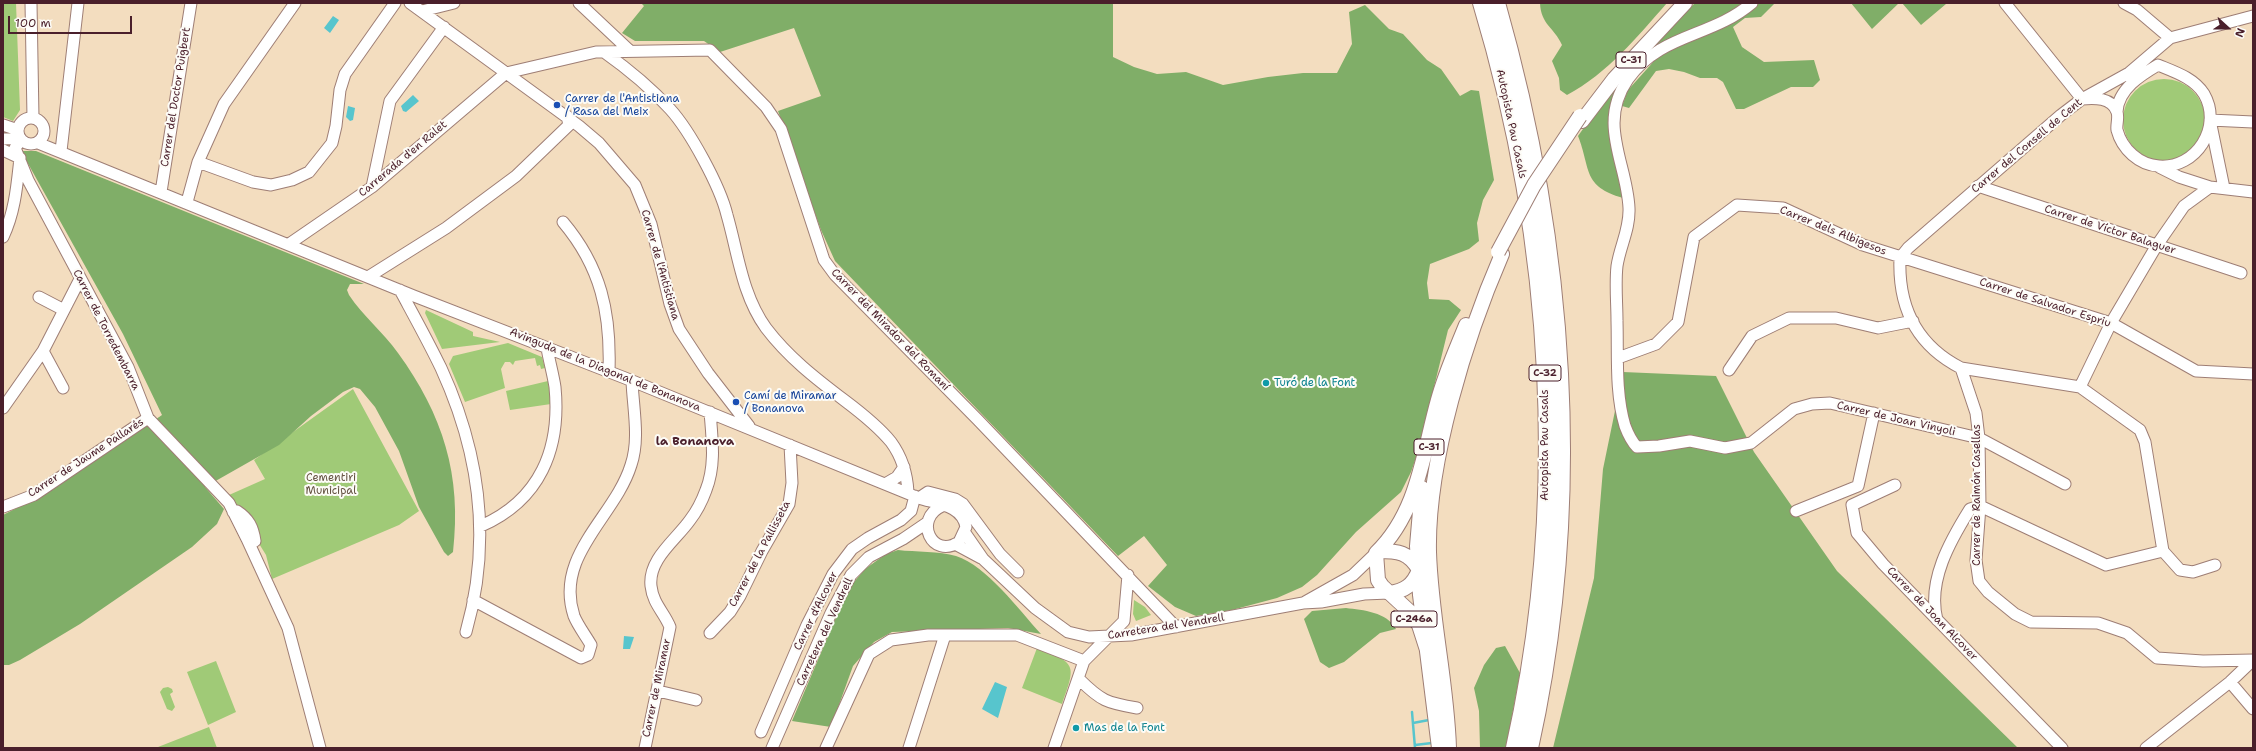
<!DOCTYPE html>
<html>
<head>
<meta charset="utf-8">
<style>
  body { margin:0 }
  #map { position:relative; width:2256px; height:751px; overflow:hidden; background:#f3ddbf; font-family:"Shantell Sans",sans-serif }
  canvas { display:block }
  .frame { position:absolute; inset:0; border:4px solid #4a1f2b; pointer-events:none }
  .north { position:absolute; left:2208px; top:8px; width:40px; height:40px; -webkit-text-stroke:3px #fdfcf7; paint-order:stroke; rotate:111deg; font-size:11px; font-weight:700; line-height:16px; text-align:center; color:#4a1f2b }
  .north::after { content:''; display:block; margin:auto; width:14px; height:18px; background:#4a1f2b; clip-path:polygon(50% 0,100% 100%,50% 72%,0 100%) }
  .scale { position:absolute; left:8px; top:16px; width:124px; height:18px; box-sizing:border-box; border:2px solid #4a1f2b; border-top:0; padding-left:5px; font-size:12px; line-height:14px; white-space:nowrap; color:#4a1f2b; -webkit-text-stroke:3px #fdfcf7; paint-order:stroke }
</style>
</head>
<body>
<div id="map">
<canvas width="2256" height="751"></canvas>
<div class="frame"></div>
<div class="north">N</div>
<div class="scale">100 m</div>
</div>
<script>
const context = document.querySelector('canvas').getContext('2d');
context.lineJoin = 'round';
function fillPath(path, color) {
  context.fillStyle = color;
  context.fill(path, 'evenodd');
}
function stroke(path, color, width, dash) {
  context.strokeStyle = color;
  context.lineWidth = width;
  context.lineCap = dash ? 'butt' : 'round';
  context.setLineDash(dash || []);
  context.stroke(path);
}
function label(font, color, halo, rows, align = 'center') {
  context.font = font + ' "Shantell Sans",sans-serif';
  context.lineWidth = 4;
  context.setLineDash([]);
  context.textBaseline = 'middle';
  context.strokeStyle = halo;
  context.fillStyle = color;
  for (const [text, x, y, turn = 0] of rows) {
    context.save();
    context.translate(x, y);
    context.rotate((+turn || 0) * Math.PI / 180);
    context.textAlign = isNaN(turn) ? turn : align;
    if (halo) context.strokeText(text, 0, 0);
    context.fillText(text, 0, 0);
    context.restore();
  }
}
const green = new Path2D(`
  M 3,3 L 16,3 L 20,110 L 13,121 L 3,117 Z
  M2123 120a41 41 0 1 1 82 0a41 41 0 1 1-82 0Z
  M 426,310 L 473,332 L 473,336 L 500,342 L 442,349 L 425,313 Z
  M 508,343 L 542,357 L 545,368 L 541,369 L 540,365 L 537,366 L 535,358 L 515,361 L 513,365 L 510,362 L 505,362 L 501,369 L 505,388 L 465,402 L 449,364 L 453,356 Z
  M 548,381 L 551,404 L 510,410 L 506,391 Z
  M 353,389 L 419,511 L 399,525 L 272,579 L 266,555 L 229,495 L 265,479 L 254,460 Z
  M 1134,600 L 1145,607 L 1151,615 L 1136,621 L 1133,614 Z
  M 1037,648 C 1077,663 1076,665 1062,704 L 1022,688 Z
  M 216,661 L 236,712 L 208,725 L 187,672 Z
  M 168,687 L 172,689 L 173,692 L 170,694 L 175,707 L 172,711 L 167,709 L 160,692 L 163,688 Z
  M 209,727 L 217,748 L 158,747 Z`);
const forest = new Path2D(`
  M 641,3 L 1113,3 L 1113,57 L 1134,67 L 1157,74 L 1186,72 L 1223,85 L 1268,77 L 1303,73 L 1337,73 L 1352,44 L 1349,12 L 1365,5 L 1389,29 L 1403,34 L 1427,60 L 1441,69 L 1460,96 L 1471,90 L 1479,91 L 1494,180 L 1483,200 L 1477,223 L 1479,241 L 1469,249 L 1430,264 L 1427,283 L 1429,299 L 1449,300 L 1461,310 L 1448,330 L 1418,452 L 1411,472 L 1401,492 L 1356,532 L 1317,575 L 1302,587 L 1277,598 L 1232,610 L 1196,616 L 1175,607 L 1148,586 L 1167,565 L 1144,536 L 1118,556 L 835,261 L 821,230 L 778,111 L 821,96 L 794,28 L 720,52 L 704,41 L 635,41 L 622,33 L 644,6 Z
  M 1667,3 C 1637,37 1608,73 1567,95 L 1560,90 L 1559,78 L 1552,61 L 1562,45 C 1554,27 1541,25 1540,3 Z
  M 1695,3 L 1775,3 L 1761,17 L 1745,18 L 1733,27 L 1742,47 L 1764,62 L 1814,60 L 1820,80 L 1813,87 L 1791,87 L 1744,109 L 1736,109 L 1723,82 L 1717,78 L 1700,78 L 1684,72 L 1669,69 L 1656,71 L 1629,108 L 1622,106 L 1628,90 L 1655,60 L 1653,44 Z
  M 1851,3 L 1899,3 L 1872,29 Z
  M 1902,3 L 1946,3 L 1946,4 L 1921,25 Z
  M 1615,88 L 1609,117 L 1610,141 L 1623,198 C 1582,186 1591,169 1578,136 L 1605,98 Z
  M 21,151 L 36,151 L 364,284 L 350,284 L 347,290 L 349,295 C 363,316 383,332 398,353 C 443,415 462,475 453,552 L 448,556 L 444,552 L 419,507 L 399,451 L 375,407 L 360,389 L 354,387 L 343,392 L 311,416 L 279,445 L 205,487 L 224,509 L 217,524 L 192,547 L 80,624 L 20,660 L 9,665 L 3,665 L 3,515 L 52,490 L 162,415 L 123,334 Z
  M 1623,372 L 1716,376 L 1754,452 L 1837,571 L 2018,748 L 1553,748 L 1594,578 L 1603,469 Z
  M 898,550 C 915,552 940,551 956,556 C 987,566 1019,610 1041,634 L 1008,628 L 892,632 L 874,642 L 853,666 L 831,727 L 792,721 L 848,589 L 865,569 L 886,554 Z
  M 1346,608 C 1363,610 1387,612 1396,629 L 1380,633 L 1344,662 L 1329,668 L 1320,662 L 1304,619 L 1312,611 Z
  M 1505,646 L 1520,673 L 1506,748 L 1480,748 L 1479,711 L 1474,688 L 1484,665 L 1496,648 Z`);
const water = new Path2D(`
  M 333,16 L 339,20 L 330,33 L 324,28 Z
  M 413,95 L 419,101 L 406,112 L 403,111 L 401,106 Z
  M 348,106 L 355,108 L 353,120 L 350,121 L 346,117 Z
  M 624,636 L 634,637 L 630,649 L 623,649 Z
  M 995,682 L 1007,687 L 998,718 L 982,709 Z`);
const stream = new Path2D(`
  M 1412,712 L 1415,748
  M 1413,723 L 1429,720
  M 1415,745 L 1432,743`);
const minor = new Path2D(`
  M 31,3 L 33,118
  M 410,3 L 579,126 L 599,143 L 635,185 L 651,224 L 670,304 L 679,329 L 708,373 L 749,426
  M 579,3 L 630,51
  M 1752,3 C 1711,38 1661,33 1628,79 C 1597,124 1627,163 1629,208 C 1630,229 1620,246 1617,266 C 1615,284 1617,303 1617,321 C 1618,354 1615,393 1625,426 C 1628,434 1631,441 1637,447 L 1659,446 L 1690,441 L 1725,448 L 1751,443 L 1794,409 L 1812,404 L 1830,403 L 1979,438 L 2065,484
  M 2005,3 L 2082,99 C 2094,98 2112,97 2117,112 C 2119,118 2116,125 2117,130 C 2122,149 2139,165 2159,166 C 2196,169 2223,127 2204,94 C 2194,78 2175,72 2158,65 C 2141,75 2118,89 2117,112
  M 2124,3 L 2137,10 L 2170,38
  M 422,11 L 454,3
  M 604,52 C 628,69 650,87 670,109 C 690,131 720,186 727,215 C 738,253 742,295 766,328 C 788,357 815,378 844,400 C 860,412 878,426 891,442 C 902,457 907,474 908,492
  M18 131a13 13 0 1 1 26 0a13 13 0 1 1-26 0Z
  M 3,125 L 18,130
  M 3,139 L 19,138
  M 21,140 L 15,148 L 28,180 L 128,367 L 148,418 L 229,503 L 247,539 L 288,628 L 320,748
  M 38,143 L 414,296 L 625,378 L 919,498 C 937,504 962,505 966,527 L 959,542 C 932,560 913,519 942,506
  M 3,150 L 20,158 C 17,185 15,212 3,237
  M 61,151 L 78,3
  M 198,162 L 253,182 L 271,185 L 292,180 L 309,172 L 332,143 L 336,126 L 340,90 L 345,74 L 395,3
  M 2159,167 L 2179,177 L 2210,187
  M 1978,186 L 2241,273
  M 372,187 L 390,101 L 444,27
  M 2224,188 L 2210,120 L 2253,122
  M 161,192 L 191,3
  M 187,202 L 198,162 L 224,104 L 295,3
  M 563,222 C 601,267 611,313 609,371
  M 289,244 L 372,187 L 506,73 L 596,52 L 710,50 L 766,107 L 781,129 L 824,260 L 835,275 L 978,420 L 1176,627
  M 1900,258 C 1898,307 1916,345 1961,368 L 1976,413 L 1979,438 L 1980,506 L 1976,560 L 1979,581 L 1988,592 L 2015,614 L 2031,622 L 2098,623 L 2127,633 L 2157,658 L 2203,661 L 2253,660
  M 1900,258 L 1908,248 L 2061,115 L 2082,99 L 2129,73 L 2170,38 L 2253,16
  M 368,277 L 446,228 L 516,176 L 569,125 L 567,116
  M 400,290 C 414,316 428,341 441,368 C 480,453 492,541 466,632
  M 39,297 L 64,310
  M 43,351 L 63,388
  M 1618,358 L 1656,344 L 1678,322 L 1694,237 L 1737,205 L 1783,208 L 1863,245 L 2111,323 L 2196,371 L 2253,374
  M 1961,368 L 2080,387 L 2140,430 L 2145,442 L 2163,551 L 2180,570 L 2193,572 L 2215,565
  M 1729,370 L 1752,336 L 1789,318 L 1836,318 L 1878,328 L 1913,321
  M 2080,387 L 2111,323 L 2157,245 L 2184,206 L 2210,187 L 2253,192
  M 3,408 L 43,351 L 80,279
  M 885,484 L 897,477 L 904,467
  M 1895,485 L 1852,505 L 1857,533 L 1883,564 L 2062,748
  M 919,498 L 928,492 L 955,499 L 963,504 L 1000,554 L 1018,572
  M 3,507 L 34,495 L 148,418
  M 1796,511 L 1858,486 L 1874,413
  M 233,512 L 237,511 C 249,519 253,527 255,541 L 250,544
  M 481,526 C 540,500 561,449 555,387 C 553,374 549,360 547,348
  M 965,533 L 983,559 L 1035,608 L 1068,632 L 1089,637 L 1131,635 L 1303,603 L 1321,602 L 1364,594 L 1389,593
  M 955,544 L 981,558
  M 473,600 L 581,658 L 588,655 L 591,645 C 586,636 578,626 574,616 C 554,555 615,517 631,465 C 640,439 633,408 632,381
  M 1305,602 L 1353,575 L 1376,553
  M 1937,620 C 1927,581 1950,541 1970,509 L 1980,506 L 2106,565 L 2163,551
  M 710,633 L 730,612 L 740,596 L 762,551 L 789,504 L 792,483 L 790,445
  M 1079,679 C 1101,701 1107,703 1137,708
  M 2230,682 L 2253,709
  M 658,691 L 696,700
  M 761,732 L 807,625 L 833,574 L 852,549 L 868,538 L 901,520 L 911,511 L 915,496
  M 645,748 L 670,627 C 664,612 653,604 651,586 C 648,559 676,540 690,520 C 697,511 702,501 706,490 C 716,465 712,438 710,412
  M 772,748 L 831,613 L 851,575 L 869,557 L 903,539 L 928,522
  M 826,748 L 869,654 L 891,640 L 928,635 L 1017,635 L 1084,661
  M 909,748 L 945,635
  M 1054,748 L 1084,661 L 1124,621 L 1128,575
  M 2146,748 L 2230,682 L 2253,660`);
const major = new Path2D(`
  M 1582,121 L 1614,79 L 1685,3
  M 1422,488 L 1417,546 L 1420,595 L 1439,748
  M 1378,551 C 1398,551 1409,552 1419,570
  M 1389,593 C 1405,591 1413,585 1419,570
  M 1428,653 L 1419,625 L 1409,611 L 1382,586 L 1378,580 L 1376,553 C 1418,513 1423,453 1438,400 C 1445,374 1456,350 1466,325
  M 1449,748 C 1447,682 1431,618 1429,552 C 1427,462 1466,337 1502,254`);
const highway = new Path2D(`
  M 1481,3 C 1553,242 1569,503 1514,748
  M 1497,3 C 1566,245 1585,501 1530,748`);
const majorBridge = new Path2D(`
  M 1498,252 L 1534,185 L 1580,116`);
const markers = [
  [557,105,4,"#1a4fb4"],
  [1266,383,4,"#0f9aa8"],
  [736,402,4,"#1a4fb4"],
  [1076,728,4,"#0f9aa8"]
];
const shields = [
  [1631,60,30],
  [1545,373,32],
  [1429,447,30],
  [1414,619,46]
];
const shieldNames = [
  ["C-31",1631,60],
  ["C-32",1545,373],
  ["C-31",1429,447],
  ["C-246a",1414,619]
];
const streetNames = [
  ["Carrer del Doctor Puigbert",176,97,-81],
  ["Autopista Pau Casals",1511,124,78],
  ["Carrer del Consell de Cent",2027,146,-40],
  ["Carrerada d'en Ralet",403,159,-40],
  ["Carrer de Víctor Balaguer",2110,230,18],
  ["Carrer dels Albigesos",1833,231,22],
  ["Carrer de l'Antistiana",660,265,74],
  ["Carrer de Salvador Espriu",2045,303,18],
  ["Carrer de Torredembarra",106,330,63],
  ["Carrer del Mirador del Romaní",890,330,46],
  ["Avinguda de la Diagonal de Bonanova",605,370,22],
  ["Carrer de Joan Vinyoli",1896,419,13],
  ["Autopista Pau Casals",1545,445,-90],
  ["Carrer de Jaume Pallarés",86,458,-33],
  ["Carrer de Raimón Casellas",1977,495,-90],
  ["Carrer de la Pallisseta",760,554,-62],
  ["Carrer d'Alcover",816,611,-64],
  ["Carrer de Joan Alcover",1932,614,46],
  ["Carretera del Vendrell",1166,627,-9],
  ["Carretera del Vendrell",825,632,-65],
  ["Carrer de Miramar",657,688,-78]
];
const transitNames = [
  ["Carrer de l'Antistiana",565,99],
  ["/ Rasa del Meix",565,112],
  ["Camí de Miramar",744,396],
  ["/ Bonanova",744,409]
];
const cultureNames = [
  ["Turó de la Font",1274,383],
  ["Mas de la Font",1084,728]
];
const parkNames = [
  ["Cementiri",331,478],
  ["Municipal",331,491]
];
const neighbourhoodNames = [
  ["la Bonanova",695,442]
];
fillPath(green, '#a0ca77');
fillPath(forest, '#80ae68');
fillPath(water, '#57c5cd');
stroke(stream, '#57c5cd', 2.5);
stroke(minor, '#9e7e75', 13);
stroke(major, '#9e7e75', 16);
stroke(highway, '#9e7e75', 18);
stroke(minor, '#fff', 11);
stroke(major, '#fff', 14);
stroke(highway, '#fff', 16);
stroke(majorBridge, '#9e7e75', 16, []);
stroke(majorBridge, '#fff', 14);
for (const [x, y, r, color] of markers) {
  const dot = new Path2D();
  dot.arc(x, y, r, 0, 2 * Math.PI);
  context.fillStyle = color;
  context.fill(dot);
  stroke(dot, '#fdfcf7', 1.5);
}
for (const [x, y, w] of shields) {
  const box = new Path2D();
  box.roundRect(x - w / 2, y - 8, w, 16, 3);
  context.fillStyle = '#fdfcf7';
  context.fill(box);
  stroke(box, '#4a1f2b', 1);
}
label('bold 10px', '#4a1f2b', null, shieldNames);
label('11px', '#4a1f2b', '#fdfcf7', streetNames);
label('11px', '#164399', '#fdfcf7', transitNames, 'left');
label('11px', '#0d838f', '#fdfcf7', cultureNames, 'left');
label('11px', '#645242', '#fdfcf7', parkNames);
label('bold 12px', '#4a1f2b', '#fdfcf7', neighbourhoodNames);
</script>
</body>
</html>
